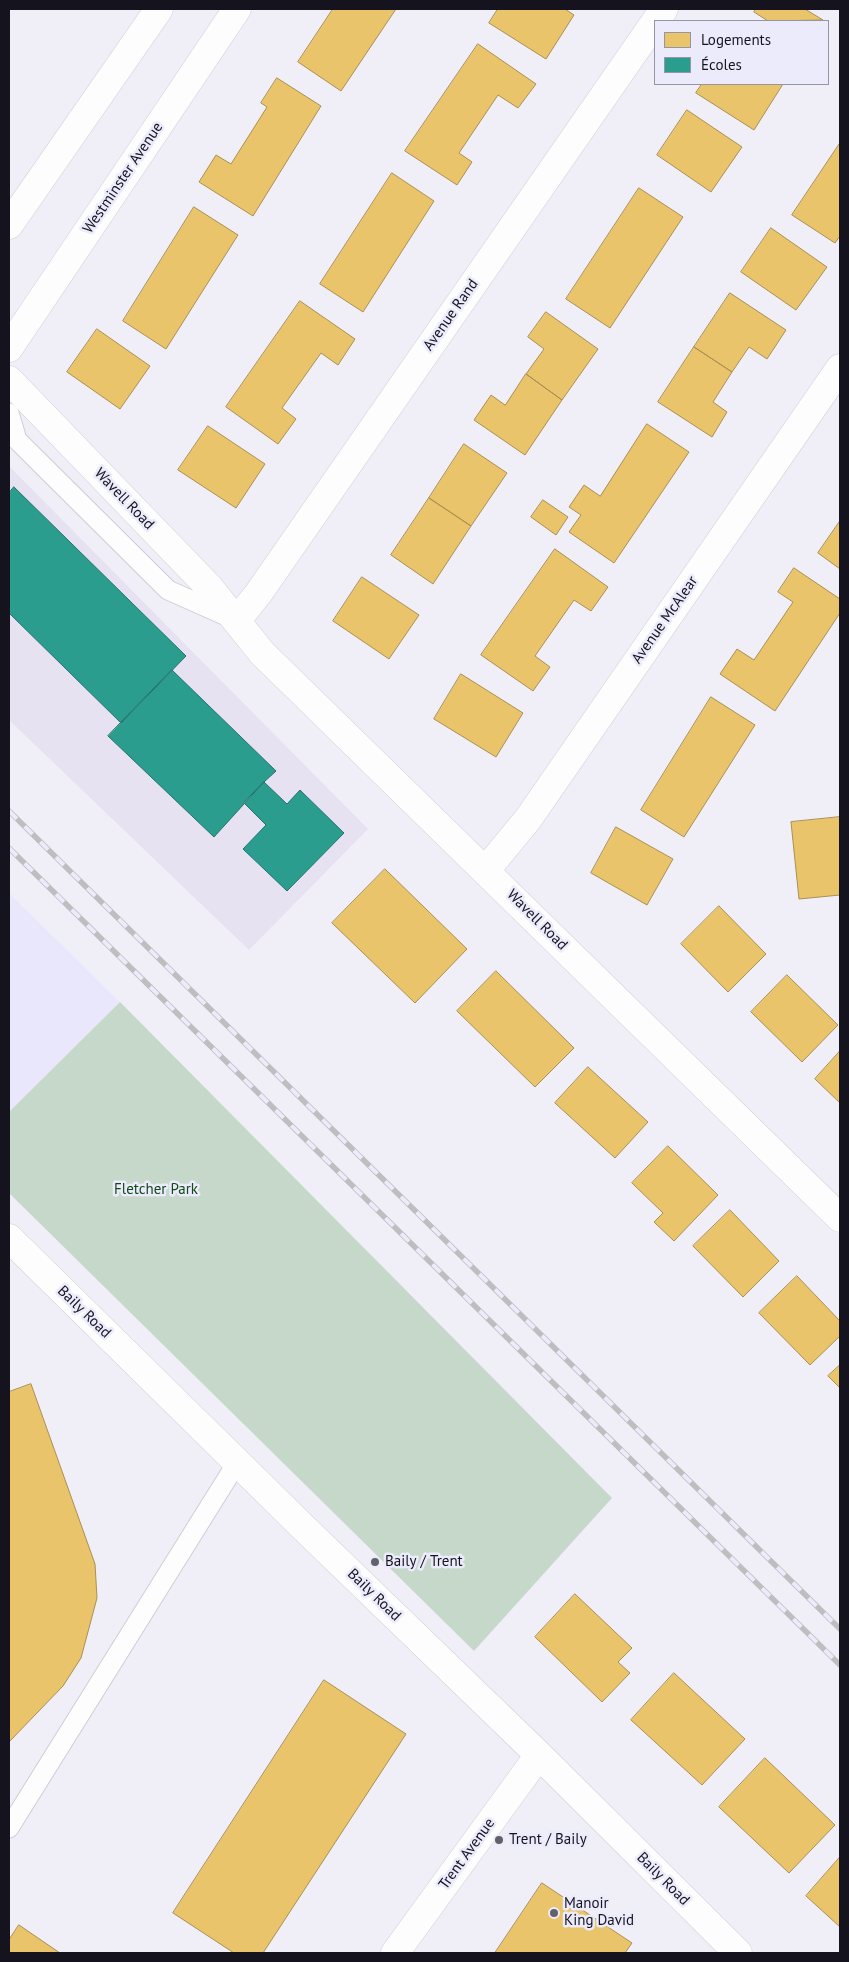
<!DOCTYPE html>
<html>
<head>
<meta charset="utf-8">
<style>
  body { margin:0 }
  #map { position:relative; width:849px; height:1962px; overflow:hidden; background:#f0eff8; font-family:"PT Sans",sans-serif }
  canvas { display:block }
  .frame { position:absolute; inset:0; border:10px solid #15141e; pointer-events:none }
  .legend { position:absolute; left:654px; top:20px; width:175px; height:65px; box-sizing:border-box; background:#ecebfc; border:1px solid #9695a3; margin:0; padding:6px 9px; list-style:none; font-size:15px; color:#15141e }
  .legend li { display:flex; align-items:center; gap:10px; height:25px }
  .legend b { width:25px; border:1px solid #9695a3 }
</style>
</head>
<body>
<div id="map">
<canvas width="849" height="1962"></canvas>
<div class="frame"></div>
<ul class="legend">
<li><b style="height:14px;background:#e9c46a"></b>Logements</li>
<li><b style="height:14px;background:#2a9d8f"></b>Écoles</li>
</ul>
</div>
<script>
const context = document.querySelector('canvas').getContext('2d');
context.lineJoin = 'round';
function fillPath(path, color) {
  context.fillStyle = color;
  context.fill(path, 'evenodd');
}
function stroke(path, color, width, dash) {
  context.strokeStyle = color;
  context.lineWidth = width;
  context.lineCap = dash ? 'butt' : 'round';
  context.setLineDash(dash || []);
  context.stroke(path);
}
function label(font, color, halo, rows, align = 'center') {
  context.font = font + ' "PT Sans",sans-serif';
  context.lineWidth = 5;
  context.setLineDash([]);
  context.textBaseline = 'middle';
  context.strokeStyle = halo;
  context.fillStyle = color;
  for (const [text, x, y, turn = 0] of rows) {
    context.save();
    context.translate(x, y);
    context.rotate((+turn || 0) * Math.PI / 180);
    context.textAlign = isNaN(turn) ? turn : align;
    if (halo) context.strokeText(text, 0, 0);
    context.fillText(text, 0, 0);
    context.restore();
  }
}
const built = new Path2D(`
  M 9,893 L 120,1002 L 9,1112 Z`);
const education = new Path2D(`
  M 9,466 L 368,829 L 249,950 L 9,720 Z`);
const green = new Path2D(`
  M 120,1002 L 612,1498 L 474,1651 L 9,1193 L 9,1112 Z`);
const homes = new Path2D(`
  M 333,9 L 396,9 L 341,91 L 298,62 Z
  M 498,9 L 565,9 L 574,15 L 546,59 L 489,23 Z
  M 756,9 L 805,9 L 823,20 L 768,21 L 754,12 Z
  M 478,44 L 536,84 L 518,108 L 498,95 L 459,153 L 472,162 L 457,185 L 405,151 Z
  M 277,78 L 321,106 L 253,216 L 199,182 L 216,155 L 231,164 L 267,107 L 261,103 Z
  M 702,84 L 783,84 L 754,130 L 696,93 Z
  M 687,110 L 742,147 L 711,192 L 657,155 Z
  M 840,143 L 840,236 L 835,243 L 792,215 Z
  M 392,173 L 434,201 L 363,312 L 320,284 Z
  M 639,188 L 683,217 L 610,328 L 566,299 Z
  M 194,207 L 238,235 L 166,349 L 123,321 Z
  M 771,228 L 827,267 L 796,310 L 741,272 Z
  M 730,293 L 786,330 L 767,359 L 749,347 L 732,372 L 694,347 Z
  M 300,301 L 355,339 L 338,365 L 321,353 L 282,408 L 296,419 L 278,444 L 226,407 Z
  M 546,312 L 598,349 L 562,400 L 526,374 L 544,349 L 528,337 Z
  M 97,329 L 150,366 L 120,409 L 67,372 Z
  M 694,347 L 732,372 L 713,402 L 727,412 L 712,437 L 658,402 Z
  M 526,374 L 562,400 L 525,455 L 474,420 L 491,395 L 505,405 Z
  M 647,424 L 689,452 L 614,563 L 569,532 L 581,515 L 569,507 L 584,485 L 600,496 Z
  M 208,426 L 265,464 L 236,508 L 178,470 Z
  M 464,444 L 507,473 L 471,526 L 429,498 Z
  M 429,498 L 471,526 L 433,584 L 391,555 Z
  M 543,500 L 568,517 L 556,535 L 531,517 Z
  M 840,521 L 840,569 L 818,553 Z
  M 555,549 L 608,587 L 591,611 L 574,600 L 535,656 L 550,667 L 533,691 L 481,655 Z
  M 794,568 L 840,599 L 840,613 L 775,711 L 720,674 L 737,649 L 754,660 L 793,602 L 778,592 Z
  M 362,577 L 419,615 L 389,659 L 333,621 Z
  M 461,674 L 523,713 L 496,757 L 434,719 Z
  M 711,697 L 755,725 L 684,837 L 641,810 Z
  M 840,817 L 840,895 L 799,899 L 791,822 Z
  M 616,827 L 673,859 L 647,905 L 591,873 Z
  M 385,869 L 467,949 L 415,1003 L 332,923 Z
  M 719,906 L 766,954 L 728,992 L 681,944 Z
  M 496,971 L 574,1048 L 535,1087 L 457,1011 Z
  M 787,975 L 838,1025 L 802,1062 L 751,1012 Z
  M 840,1051 L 840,1103 L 815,1079 Z
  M 588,1067 L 648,1122 L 615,1158 L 555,1103 Z
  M 668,1146 L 718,1195 L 674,1241 L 654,1222 L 663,1213 L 632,1183 Z
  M 730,1210 L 779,1261 L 743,1297 L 693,1246 Z
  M 797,1276 L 840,1321 L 840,1336 L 810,1365 L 759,1313 Z
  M 840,1365 L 840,1388 L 828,1376 Z
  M 31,1384 L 95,1564 L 97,1598 L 81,1658 L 63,1686 L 9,1742 L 9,1392 Z
  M 575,1594 L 632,1648 L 618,1662 L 630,1673 L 602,1702 L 535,1637 Z
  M 674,1673 L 745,1739 L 702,1785 L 631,1720 Z
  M 324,1680 L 406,1734 L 263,1953 L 234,1953 L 173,1913 Z
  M 765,1758 L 835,1825 L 789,1873 L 719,1807 Z
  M 840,1857 L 840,1927 L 806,1896 Z
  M 542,1883 L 632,1943 L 625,1953 L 495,1953 Z
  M 19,1925 L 60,1953 L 9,1953 L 9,1940 Z`);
const schools = new Path2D(`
  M 14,487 L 186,656 L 121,723 L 9,613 L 9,493 Z
  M 172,670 L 276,771 L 264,782 L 214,837 L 108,736 Z
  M 264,782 L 287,804 L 300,790 L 344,833 L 287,891 L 243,849 L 266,825 L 244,803 Z`);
const service = new Path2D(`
  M 9,413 L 17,440 L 168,590 L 231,618
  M 9,1828 L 238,1461`);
const minor = new Path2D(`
  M 9,348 L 237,9
  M 9,380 L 209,587 L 262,653 L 840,1218
  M 237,620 L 258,594 L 664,9
  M 486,870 L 528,819 L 840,368
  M 9,1238 L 305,1529 L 539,1755 L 738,1953
  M 395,1953 L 539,1755`);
const tertiary = new Path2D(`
  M 9,225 L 159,9`);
const rail = new Path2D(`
  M 9,811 L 840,1629
  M 9,848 L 840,1665`);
const markers = [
  [375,1562,5,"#62616a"],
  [499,1840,5,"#62616a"],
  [554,1913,5,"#62616a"]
];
const streetNames = [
  ["Westminster Avenue",123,178,-56],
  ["Avenue Rand",451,315,-55],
  ["Wavell Road",124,499,46],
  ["Avenue McAlear",665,620,-55],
  ["Wavell Road",537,920,45],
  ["Baily Road",84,1312,44],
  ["Baily Road",374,1595,44],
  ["Trent Avenue",467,1854,-54],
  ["Baily Road",663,1879,45]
];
const parkNames = [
  ["Fletcher Park",156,1190]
];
const poiNames = [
  ["Baily / Trent",385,1562],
  ["Trent / Baily",509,1840],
  ["Manoir",564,1904],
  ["King David",564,1921]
];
fillPath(built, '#e9e7fb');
fillPath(education, '#e7e2f2');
fillPath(green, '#c6d8c9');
fillPath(homes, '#e9c46a');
stroke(homes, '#a98f53', 1);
fillPath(schools, '#2a9d8f');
stroke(schools, '#24746d', 1);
stroke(service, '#cecdd7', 21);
stroke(minor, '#cecdd7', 29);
stroke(tertiary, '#cecdd7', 29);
stroke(service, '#fdfdfe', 19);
stroke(minor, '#fdfdfe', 28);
stroke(tertiary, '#fdfdfe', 28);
stroke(rail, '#bebec0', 5.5);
stroke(rail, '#ecebfc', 4, [11]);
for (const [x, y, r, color] of markers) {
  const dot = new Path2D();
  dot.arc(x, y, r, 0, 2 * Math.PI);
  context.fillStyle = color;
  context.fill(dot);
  stroke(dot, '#ecebfc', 2);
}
label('15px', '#15141e', '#ecebfc', streetNames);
label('15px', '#104916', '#ecebfc', parkNames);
label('15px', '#15141e', '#ecebfc', poiNames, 'left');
</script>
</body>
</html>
